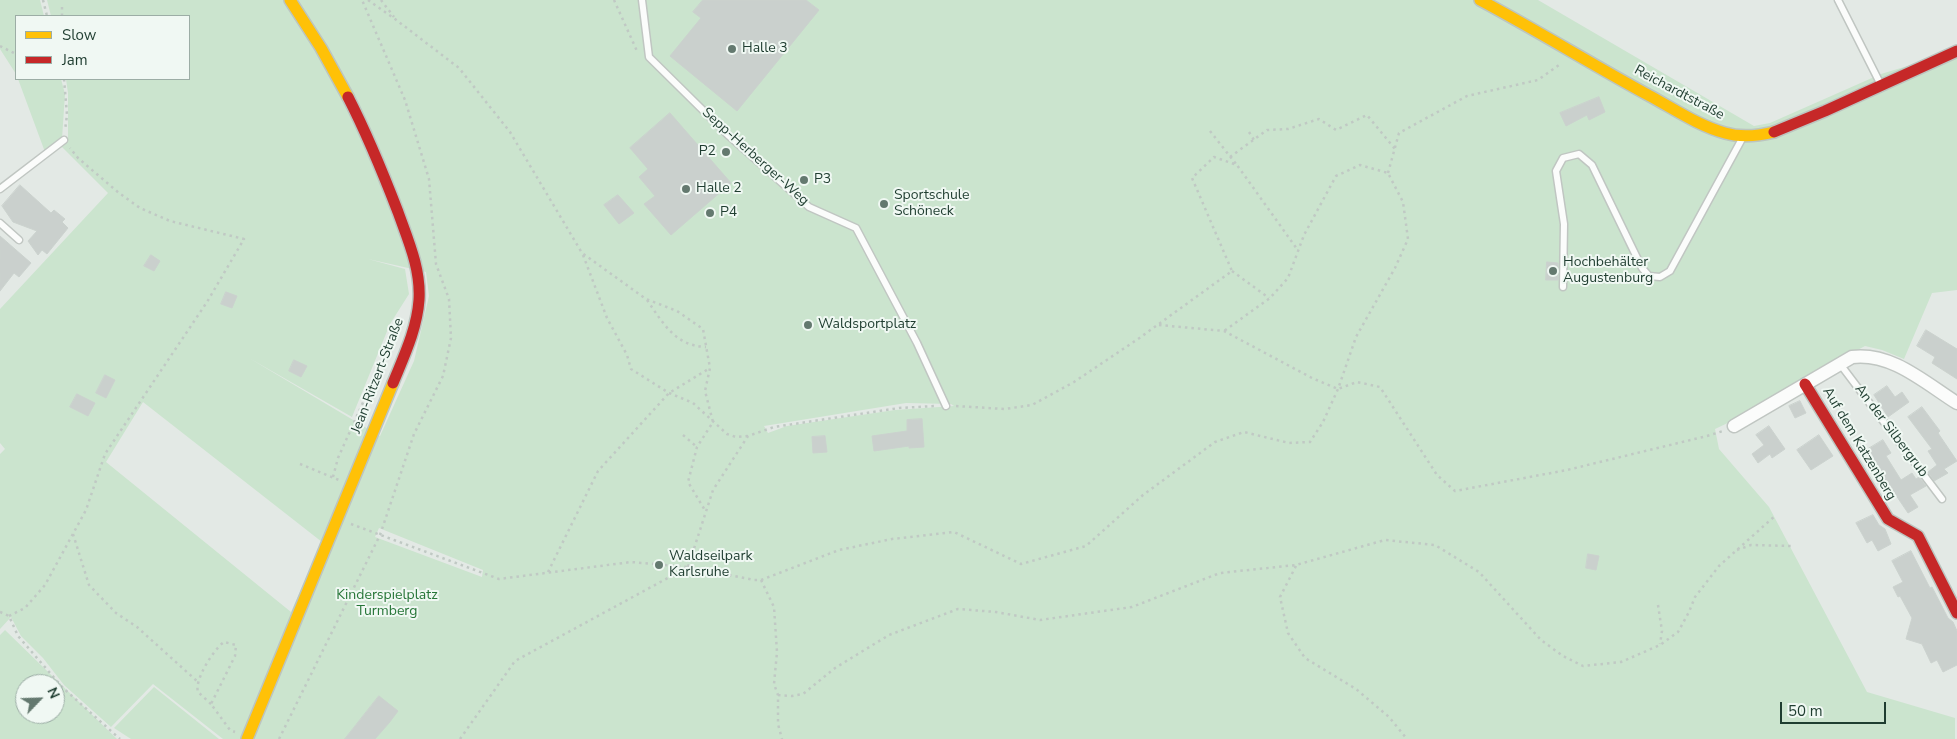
<!DOCTYPE html>
<html>
<head>
<meta charset="utf-8">
<style>
  body { margin:0 }
  #map { position:relative; width:1957px; height:739px; overflow:hidden; background:#e3e9e5; font-family:"Nunito Sans",sans-serif }
  canvas { display:block }
  .legend { position:absolute; left:15px; top:15px; width:175px; height:65px; box-sizing:border-box; background:#f0f8f3; border:1px solid #9cada5; margin:0; padding:6px 9px; list-style:none; font-size:15px; color:#1f3d30 }
  .legend li { display:flex; align-items:center; gap:10px; height:25px }
  .legend b { width:25px; border:1px solid #9cada5 }
  .north { position:absolute; left:15px; top:674px; width:50px; height:50px; box-sizing:border-box; background:#f0f8f3; border:1px solid #9cada5; border-radius:50%; rotate:66deg; font-size:14px; font-weight:700; line-height:20px; text-align:center; color:#1f3d30 }
  .north::after { content:''; display:block; margin:auto; width:18px; height:22px; background:#64796f; clip-path:polygon(50% 0,100% 100%,50% 72%,0 100%) }
  .scale { position:absolute; left:1780px; top:702px; width:106px; height:22px; box-sizing:border-box; border:2px solid #1f3d30; border-top:0; padding-left:6px; font-size:15px; line-height:18px; white-space:nowrap; color:#1f3d30; -webkit-text-stroke:4px #f0f8f3; paint-order:stroke }
</style>
</head>
<body>
<div id="map">
<canvas width="1957" height="739"></canvas>
<ul class="legend">
<li><b style="height:6px;background:#ffc107"></b>Slow</li>
<li><b style="height:6px;background:#c62828"></b>Jam</li>
</ul>
<div class="north">N</div>
<div class="scale">50 m</div>
</div>
<script>
const context = document.querySelector('canvas').getContext('2d');
context.lineJoin = 'round';
function fillPath(path, color) {
  context.fillStyle = color;
  context.fill(path, 'evenodd');
}
function stroke(path, color, width, dash) {
  context.strokeStyle = color;
  context.lineWidth = width;
  context.lineCap = dash ? 'butt' : 'round';
  context.setLineDash(dash || []);
  context.stroke(path);
}
function label(font, color, halo, rows, align = 'center') {
  context.font = font + ' "Nunito Sans",sans-serif';
  context.lineWidth = 4;
  context.setLineDash([]);
  context.textBaseline = 'middle';
  context.strokeStyle = halo;
  context.fillStyle = color;
  for (const [text, x, y, turn = 0] of rows) {
    context.save();
    context.translate(x, y);
    context.rotate((+turn || 0) * Math.PI / 180);
    context.textAlign = isNaN(turn) ? turn : align;
    if (halo) context.strokeText(text, 0, 0);
    context.fillText(text, 0, 0);
    context.restore();
  }
}
const green = new Path2D(`
  M 0,0 L 40,0 L 44,16 L 16,16 L 16,74 L 0,49 Z
  M 47,0 L 1538,0 L 1754,126 L 1770,123 L 1881,74 L 1957,51 L 1957,290 L 1932,293 L 1904,359 L 1882,350 L 1865,346 L 1802,379 L 1734,420 L 1715,429 L 1719,449 L 1769,507 L 1867,692 L 1955,718 L 1955,739 L 223,739 L 153,684 L 111,727 L 64,685 L 43,658 L 21,636 L 11,617 L 0,629 L 0,454 L 5,449 L 0,443 L 0,309 L 108,193 L 60,145 L 68,139 L 68,93 L 66,79 L 189,79 L 189,16 L 51,16 ZM 368,259 L 426,272 L 429,296 L 414,361 L 380,436 L 249,358 L 352,417 L 390,324 L 409,294 L 405,269 ZM 143,402 L 322,542 L 291,612 L 106,462 ZM 906,403 L 951,404 L 954,406 L 895,410 L 787,426 L 768,433 L 764,426 ZM 379,528 L 483,570 L 482,577 L 375,537 Z
  M 18,79 L 61,79 L 65,94 L 62,139 L 45,152 Z
  M 5,630 L 117,739 L 0,739 L 0,635 ZM 25,684 L 55,684 L 55,714 L 25,714 Z
  M 154,687 L 219,739 L 131,739 L 114,728 Z`);
const building = new Path2D(`
  M 703,0 L 806,0 L 819,10 L 737,111 L 670,56 L 701,18 L 693,12 Z
  M 1599,97 L 1605,112 L 1589,120 L 1587,115 L 1566,126 L 1560,113 Z
  M 670,113 L 731,183 L 671,235 L 644,204 L 655,196 L 639,177 L 648,169 L 630,148 Z
  M 20,185 L 51,213 L 54,210 L 65,219 L 62,222 L 68,228 L 47,254 L 42,250 L 38,255 L 28,241 L 37,231 L 13,222 L 2,206 Z
  M 618,195 L 634,213 L 619,224 L 604,205 Z
  M 0,236 L 31,263 L 19,277 L 14,273 L 0,291 Z
  M 151,255 L 160,261 L 154,271 L 144,266 Z
  M 1547,262 L 1558,263 L 1558,280 L 1546,280 Z
  M 226,292 L 237,296 L 232,308 L 221,304 Z
  M 1926,330 L 1957,349 L 1957,379 L 1932,363 L 1935,357 L 1917,346 Z
  M 294,360 L 307,366 L 301,377 L 289,371 Z
  M 105,375 L 115,380 L 106,398 L 96,393 Z
  M 1887,386 L 1895,397 L 1902,392 L 1909,402 L 1888,417 L 1874,395 Z
  M 77,394 L 95,403 L 88,416 L 70,407 Z
  M 1800,401 L 1806,413 L 1795,418 L 1789,406 Z
  M 1922,407 L 1940,431 L 1938,433 L 1957,461 L 1944,469 L 1948,473 L 1934,481 L 1928,472 L 1937,465 L 1928,451 L 1932,449 L 1908,417 Z
  M 922,419 L 924,447 L 909,448 L 909,446 L 874,451 L 872,436 L 907,431 L 907,420 Z
  M 1769,426 L 1785,449 L 1772,458 L 1770,454 L 1758,463 L 1752,454 L 1764,445 L 1756,435 Z
  M 1819,435 L 1833,456 L 1811,470 L 1797,450 Z
  M 825,436 L 827,452 L 813,453 L 812,437 Z
  M 1883,440 L 1891,453 L 1886,456 L 1901,480 L 1912,473 L 1916,479 L 1919,477 L 1926,486 L 1910,495 L 1918,507 L 1908,513 L 1889,485 L 1882,490 L 1860,454 Z
  M 1873,515 L 1879,525 L 1885,529 L 1891,544 L 1878,551 L 1872,540 L 1867,543 L 1856,523 Z
  M 1911,551 L 1930,588 L 1932,587 L 1948,618 L 1953,622 L 1957,631 L 1957,665 L 1943,672 L 1937,660 L 1931,663 L 1922,644 L 1906,639 L 1912,618 L 1900,596 L 1898,597 L 1893,587 L 1903,582 L 1892,561 Z
  M 1588,554 L 1599,556 L 1596,570 L 1586,568 Z
  M 379,696 L 398,711 L 389,723 L 375,739 L 345,739 Z`);
const path = new Path2D(`
  M 43,0 L 47,16
  M 368,0 L 395,19 L 459,68 L 510,132 L 582,253 L 646,299 L 677,311 L 703,329 L 710,368 L 705,391 L 713,422 L 697,447 L 688,482 L 706,512
  M 381,0 L 394,17
  M 614,0 L 637,51
  M 62,16 L 62,3
  M 0,46 L 16,54
  M 64,79 L 67,115 L 65,130
  M 1210,131 L 1236,164
  M 1249,132 L 1254,140
  M 1230,157 L 1267,130 L 1288,129 L 1319,119 L 1336,130 L 1367,115 L 1395,149
  M 1388,173 L 1399,133 L 1467,96 L 1538,80 L 1559,65 L 1562,66
  M 583,255 L 607,318 L 627,355 L 631,369 L 669,393 L 693,403 L 727,434 L 736,437 L 747,436
  M 1232,271 L 1269,298
  M 647,300 C 663,323 675,346 706,347
  M 1159,325 L 1224,331 L 1312,378 L 1338,389 L 1357,382 L 1380,387 L 1437,475 L 1455,491 L 1567,470 L 1707,436 L 1723,431
  M 956,406 L 1005,409 L 1032,405 L 1074,382 L 1138,339 L 1232,271 L 1192,178 L 1214,157 L 1237,165 L 1297,249
  M 683,435 L 697,447
  M 300,464 L 339,480
  M 333,477 L 338,458 L 397,327
  M 351,524 L 499,579 L 631,562 L 688,567 L 754,580 L 761,580 L 839,550 L 892,539 L 954,532 L 1021,564 L 1086,546 L 1143,495 L 1215,442 L 1244,432 L 1289,443 L 1310,442 L 1323,422 L 1338,389 L 1356,337 L 1395,268 L 1408,239 L 1403,202 L 1388,173 L 1360,165 L 1336,176 L 1304,235 L 1288,278 L 1270,298 L 1224,331
  M 73,534 L 89,585 L 116,613 L 137,627 L 198,682
  M 1737,550 L 1751,545 L 1793,546
  M 1296,566 L 1280,597 L 1288,633 L 1305,658 L 1356,689 L 1389,717 L 1407,739
  M 548,572 L 598,471 L 669,393 L 710,368
  M 761,580 L 774,607 L 777,652 L 774,684 L 778,695 L 778,724 L 782,739
  M 1658,605 L 1662,631 L 1660,644
  M 0,612 L 9,616 L 18,636 L 63,688 L 120,739
  M 9,616 L 25,608 L 45,585 L 86,510 L 105,454 L 207,302 L 244,239 L 170,221 L 140,208 L 119,193 L 78,158 L 70,148
  M 778,695 L 792,696 L 803,694 L 835,668 L 889,635 L 958,609 L 996,612 L 1040,620 L 1132,607 L 1220,573 L 1296,565 L 1385,540 L 1435,545 L 1479,572 L 1541,640 L 1563,656 L 1583,666 L 1621,662 L 1660,645 L 1678,632 L 1689,612 L 1695,597 L 1719,566 L 1776,515
  M 211,704 L 198,692 C 194,680 214,649 224,642 L 236,645 L 235,656 L 211,704 L 230,730 L 235,732
  M 279,739 L 380,535 L 414,434 L 443,376 L 451,338 L 449,299 L 436,264 L 429,179 L 405,100 L 362,0
  M 460,739 L 515,661 L 688,567 L 713,490 L 748,436 L 774,427 L 899,408 L 935,406`);
const lane = new Path2D(`
  M 642,0 L 649,57 L 729,136 L 809,207 L 856,228 L 917,343 L 946,406
  M 1838,0 L 1881,85
  M 0,189 L 64,140
  M 0,223 L 19,240
  M 1563,287 L 1564,224 L 1556,171 L 1563,158 L 1579,154 L 1592,165 L 1642,268 L 1649,276 L 1660,277 L 1670,271 L 1743,137
  M 1840,364 L 1942,499`);
const street = new Path2D(`
  M 1734,426 L 1852,357 C 1892,352 1925,383 1957,403`);
const slow = new Path2D(`
  M 290,0 L 321,48 L 348,97
  M 1480,0 C 1538,31 1593,65 1650,96 C 1674,109 1699,126 1725,133 C 1742,138 1758,136 1774,132
  M 247,739 L 393,383`);
const jam = new Path2D(`
  M 348,97 C 367,134 383,173 398,212 C 408,240 421,269 419,300 C 417,329 404,356 393,383
  M 1774,132 L 1825,111 L 1957,51
  M 1805,384 L 1888,519 L 1918,536 L 1957,613`);
const markers = [
  [732,49,5,"#64796f"],
  [726,152,5,"#64796f"],
  [804,180,5,"#64796f"],
  [686,189,5,"#64796f"],
  [884,204,5,"#64796f"],
  [710,213,5,"#64796f"],
  [1553,271,5,"#64796f"],
  [808,325,5,"#64796f"],
  [659,565,5,"#64796f"]
];
const poiNames = [
  ["Halle 3",742,49],
  ["P2",716,152,"right"],
  ["P3",814,180],
  ["Halle 2",696,189],
  ["Sportschule",894,196],
  ["Schöneck",894,212],
  ["P4",720,213],
  ["Hochbehälter",1563,263],
  ["Augustenburg",1563,279],
  ["Waldsportplatz",818,325],
  ["Waldseilpark",669,557],
  ["Karlsruhe",669,573]
];
const streetNames = [
  ["Reichardtstraße",1679,93,28],
  ["Sepp-Herberger-Weg",755,157,42],
  ["Jean-Ritzert-Straße",378,376,-69],
  ["An der Silbergrub",1891,431,53],
  ["Auf dem Katzenberg",1859,444,59]
];
const parkNames = [
  ["Kinderspielplatz",387,596],
  ["Turmberg",387,612]
];
fillPath(green, '#cbe4ce');
fillPath(building, '#cad0cd');
stroke(building, '#cbd2ce', 1);
stroke(lane, '#c0c6c2', 9);
stroke(street, '#c0c6c2', 15);
stroke(slow, '#bcc5c0', 14);
stroke(jam, '#bcc5c0', 14);
stroke(path, '#c0c9c4', 2.5, [2.5, 4]);
stroke(lane, '#fbfcfb', 6);
stroke(street, '#fbfcfb', 12);
stroke(slow, '#ffc107', 11);
stroke(jam, '#c62828', 11);
for (const [x, y, r, color] of markers) {
  const dot = new Path2D();
  dot.arc(x, y, r, 0, 2 * Math.PI);
  context.fillStyle = color;
  context.fill(dot);
  stroke(dot, '#f0f8f3', 2);
}
label('14px', '#1f3d30', '#f0f8f3', poiNames, 'left');
label('14px', '#1f3d30', '#f0f8f3', streetNames);
label('14px', '#277638', '#f0f8f3', parkNames);
</script>
</body>
</html>
